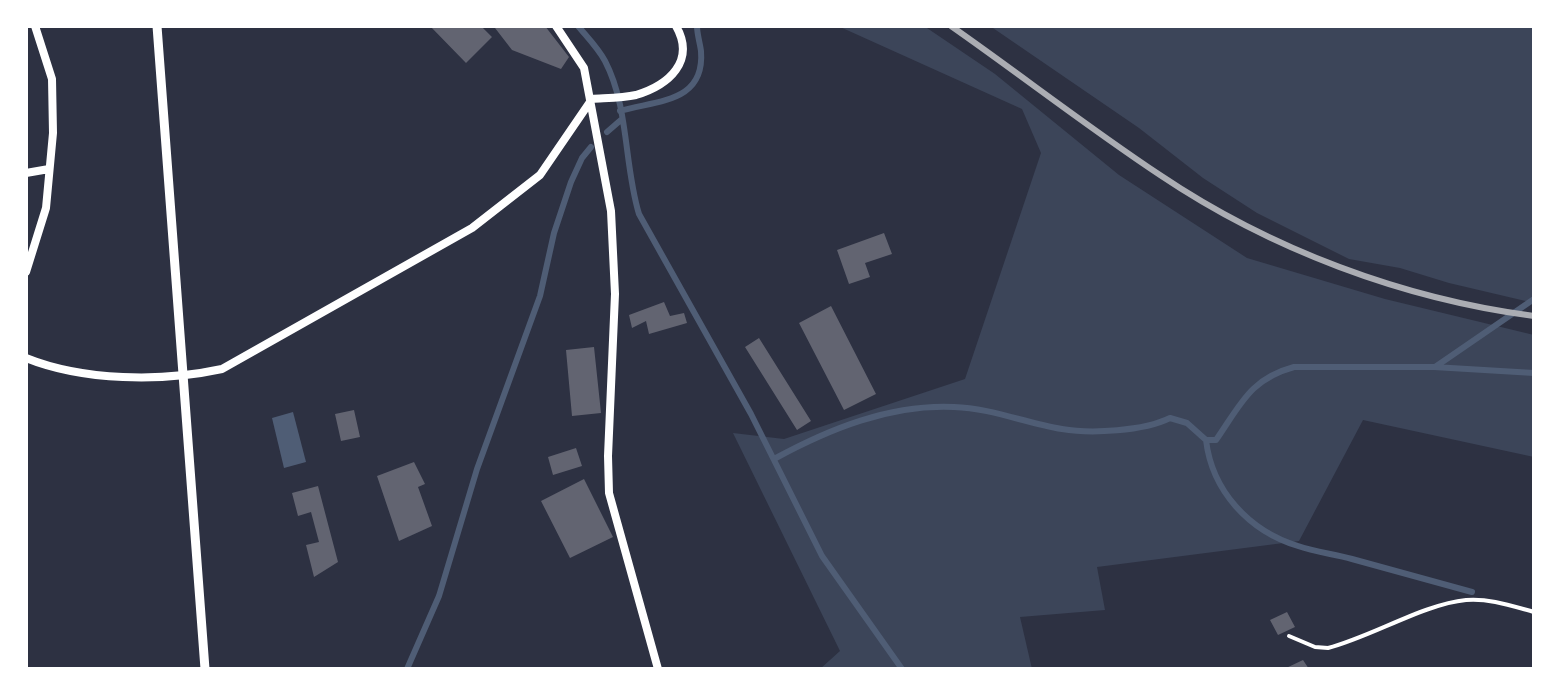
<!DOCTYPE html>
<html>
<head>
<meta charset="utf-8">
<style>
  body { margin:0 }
  #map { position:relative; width:1560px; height:695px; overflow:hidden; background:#2d3142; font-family:"Roboto Condensed",sans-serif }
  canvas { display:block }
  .frame { position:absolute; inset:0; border:28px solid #fff; pointer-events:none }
</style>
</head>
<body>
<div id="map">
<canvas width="1560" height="695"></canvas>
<div class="frame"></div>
</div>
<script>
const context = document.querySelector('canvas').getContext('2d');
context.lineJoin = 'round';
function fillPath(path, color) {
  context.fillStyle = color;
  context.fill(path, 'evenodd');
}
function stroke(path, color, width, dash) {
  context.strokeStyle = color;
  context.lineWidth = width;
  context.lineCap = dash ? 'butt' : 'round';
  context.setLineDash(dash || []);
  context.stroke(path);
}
const green = new Path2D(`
  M 838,26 L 924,26 L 995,74 L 1119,175 L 1247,258 L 1385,299 L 1534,335 L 1534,457 L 1363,420 L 1299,541 L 1097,567 L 1105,610 L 1020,617 L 1032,669 L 820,669 L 840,651 L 733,433 L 784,439 L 965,379 L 1041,153 L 1022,109 Z
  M 990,26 L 1534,26 L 1534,303 L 1449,283 L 1400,268 L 1349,259 L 1257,213 L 1203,178 L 1139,128 Z`);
const water = new Path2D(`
  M 293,412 L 306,462 L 284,468 L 272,418 Z`);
const stream = new Path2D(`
  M 578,26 C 587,37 598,48 605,61 C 629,107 624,165 639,214 L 751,414 L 822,556 L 902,669
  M 620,111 C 657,100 705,103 701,51 C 700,43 697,34 697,26
  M 607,132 L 622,119
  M 1435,367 L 1534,299
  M 1206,440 C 1212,491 1249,531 1298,546 C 1315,552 1334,554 1352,559 C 1392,570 1432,581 1472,592
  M 774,459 C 829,429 890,404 954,407 C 991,408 1025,423 1062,429 C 1091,434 1144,431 1170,418 L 1187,423 L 1206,440 L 1216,440 C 1241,404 1250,379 1294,367 L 1434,367 L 1534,373
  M 407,669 L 439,596 L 477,469 L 540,296 L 554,233 L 571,182 L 582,158 L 591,147`);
const building = new Path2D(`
  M 430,26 L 481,26 L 492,37 L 466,63 Z
  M 496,26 L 545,26 L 569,57 L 561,69 L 512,50 L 495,28 Z
  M 884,233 L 892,254 L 865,263 L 870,277 L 849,284 L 837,250 Z
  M 664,302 L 670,316 L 684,313 L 687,323 L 649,334 L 646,321 L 632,328 L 629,315 Z
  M 831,306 L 876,394 L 844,410 L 799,323 Z
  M 759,338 L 811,421 L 797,430 L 745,347 Z
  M 594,347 L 601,413 L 572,416 L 566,350 Z
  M 354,410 L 360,437 L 341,441 L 335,414 Z
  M 576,448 L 582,466 L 553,475 L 548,457 Z
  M 414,462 L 425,484 L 418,487 L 432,526 L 399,541 L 377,476 Z
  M 584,479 L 613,537 L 570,558 L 541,501 Z
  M 318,486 L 338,562 L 314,577 L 306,545 L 319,542 L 311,512 L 298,516 L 292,493 Z
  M 1287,612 L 1295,627 L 1278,635 L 1270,620 Z
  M 1303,660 L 1309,669 L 1284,669 Z`);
const service = new Path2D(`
  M 1289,636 L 1315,647 L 1328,648 C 1371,637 1424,604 1466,600 C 1489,598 1512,606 1534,612`);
const minor = new Path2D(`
  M 556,26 L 584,68 L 611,211 L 615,294 L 608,456 L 609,493 L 658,669
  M 592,99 C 606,98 622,98 636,95 C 669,85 696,61 676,26
  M 26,173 L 49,169
  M 26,272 L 46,208 L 53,133 L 52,79 L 35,26
  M 26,358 C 83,381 162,382 222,369 L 472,228 L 540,175 L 592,99`);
const tertiary = new Path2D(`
  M 157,26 L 205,669`);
const rail = new Path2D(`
  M 951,26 C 1021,75 1089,128 1160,175 C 1270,249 1403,299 1534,316`);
fillPath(green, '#3c4559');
fillPath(water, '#4f5d75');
stroke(stream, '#4f5d75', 6);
fillPath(building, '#626471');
stroke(service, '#fff', 4);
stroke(minor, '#fff', 8);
stroke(tertiary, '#fff', 9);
stroke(rail, '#abadb3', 6);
</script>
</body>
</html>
